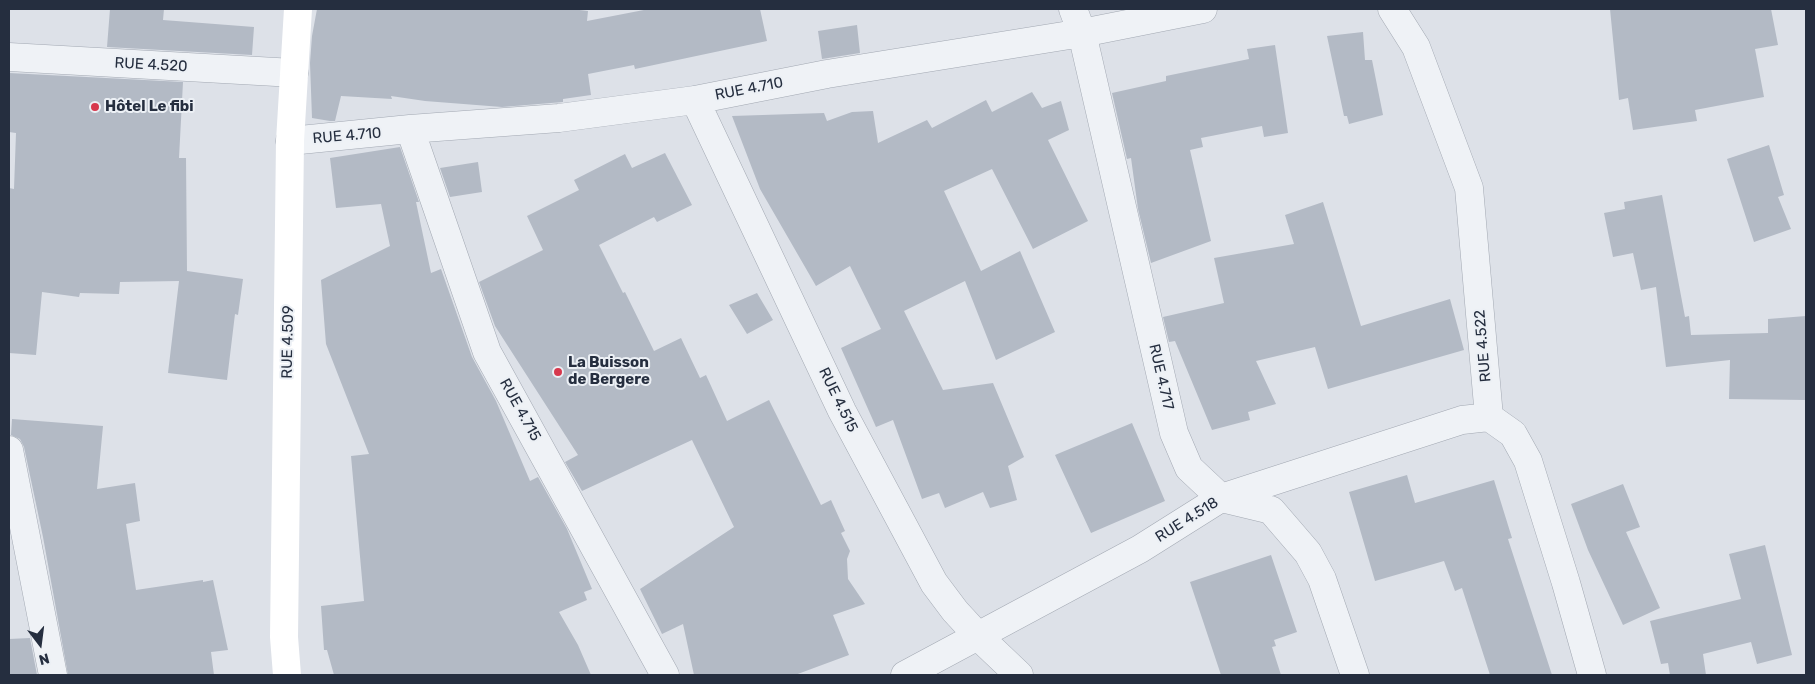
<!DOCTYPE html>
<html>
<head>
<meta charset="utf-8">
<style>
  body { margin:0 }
  #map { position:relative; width:1815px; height:684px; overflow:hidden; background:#dde1e8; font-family:Rubik,sans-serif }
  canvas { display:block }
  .frame { position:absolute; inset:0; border:10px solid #252e3f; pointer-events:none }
  .north { position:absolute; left:15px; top:619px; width:50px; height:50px; -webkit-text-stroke:4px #ecf0f5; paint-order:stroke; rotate:165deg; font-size:14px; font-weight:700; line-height:20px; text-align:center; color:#252e3f }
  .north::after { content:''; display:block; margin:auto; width:18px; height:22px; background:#252e3f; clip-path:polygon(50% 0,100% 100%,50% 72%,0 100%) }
</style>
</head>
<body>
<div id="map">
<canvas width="1815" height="684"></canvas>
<div class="frame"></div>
<div class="north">N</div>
</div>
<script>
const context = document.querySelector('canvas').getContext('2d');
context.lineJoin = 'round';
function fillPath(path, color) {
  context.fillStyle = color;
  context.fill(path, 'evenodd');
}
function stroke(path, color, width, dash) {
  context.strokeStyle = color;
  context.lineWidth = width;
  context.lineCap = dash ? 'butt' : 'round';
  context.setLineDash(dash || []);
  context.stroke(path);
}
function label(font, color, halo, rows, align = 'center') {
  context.font = font + ' Rubik,sans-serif';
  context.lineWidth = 4;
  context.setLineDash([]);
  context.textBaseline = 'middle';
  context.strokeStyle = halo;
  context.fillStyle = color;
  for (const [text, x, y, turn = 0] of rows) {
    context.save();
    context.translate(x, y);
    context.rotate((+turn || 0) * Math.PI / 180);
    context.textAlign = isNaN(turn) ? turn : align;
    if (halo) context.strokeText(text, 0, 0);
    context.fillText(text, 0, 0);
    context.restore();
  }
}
const building = new Path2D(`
  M 110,9 L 164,9 L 163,20 L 254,27 L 252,55 L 107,47 Z
  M 317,9 L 571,9 L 588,11 L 587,21 L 649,9 L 760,9 L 767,41 L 635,69 L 634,65 L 588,74 L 591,95 L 563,99 L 563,102 L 502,107 L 425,101 L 391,96 L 392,99 L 341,96 L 335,121 L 330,121 L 312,118 L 310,63 L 312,36 Z
  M 1610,9 L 1771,9 L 1778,45 L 1755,49 L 1764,97 L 1695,110 L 1697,121 L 1633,130 L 1628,98 L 1619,100 Z
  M 857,25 L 860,53 L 822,59 L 818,31 Z
  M 1363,32 L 1365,60 L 1372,60 L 1383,115 L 1349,124 L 1347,116 L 1344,116 L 1327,36 Z
  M 1275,45 L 1288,133 L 1264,137 L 1262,126 L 1201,138 L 1203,147 L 1190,150 L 1211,241 L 1151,263 L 1138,209 L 1131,158 L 1127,159 L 1112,93 L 1166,81 L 1166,76 L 1249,59 L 1247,49 Z
  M 9,73 L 183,82 L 179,158 L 186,158 L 187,271 L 243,279 L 238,315 L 235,314 L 227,380 L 168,373 L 179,281 L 120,282 L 119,294 L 80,293 L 79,297 L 42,292 L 36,355 L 9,353 L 9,188 L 14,189 L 16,133 L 9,132 Z
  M 1032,92 L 1042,108 L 1061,101 L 1069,130 L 1048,140 L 1088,221 L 1033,249 L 992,169 L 944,191 L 981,271 L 1020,251 L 1055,332 L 996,360 L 965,281 L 904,311 L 943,390 L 993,383 L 1024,457 L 1008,466 L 1017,500 L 990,508 L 983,492 L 945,508 L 939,493 L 922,499 L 893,420 L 876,427 L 841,348 L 881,329 L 850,266 L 816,286 L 760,189 L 732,116 L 824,113 L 827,121 L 852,112 L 873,111 L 878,143 L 927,120 L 932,128 L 986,100 L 992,112 Z
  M 1769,145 L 1784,195 L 1778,197 L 1791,229 L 1754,242 L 1727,159 Z
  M 400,147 L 419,202 L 416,202 L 431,273 L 441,269 L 472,357 L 496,401 L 530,481 L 538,477 L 567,529 L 592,589 L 584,592 L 587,600 L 559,612 L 578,645 L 591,675 L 334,675 L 327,650 L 324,650 L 321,606 L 364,601 L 351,456 L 369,454 L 326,344 L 321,280 L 390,246 L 381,204 L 336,208 L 330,158 Z
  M 665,153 L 692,205 L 657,222 L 654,217 L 599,245 L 623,293 L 625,292 L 654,351 L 681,338 L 700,378 L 706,375 L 727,421 L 769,400 L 821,505 L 831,500 L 845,531 L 841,533 L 850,551 L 847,559 L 848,579 L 865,604 L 833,615 L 849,655 L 795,675 L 694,675 L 683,624 L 662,634 L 640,589 L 734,527 L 692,440 L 582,491 L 565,462 L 578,455 L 495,326 L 479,282 L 543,250 L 527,216 L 579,190 L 574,180 L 625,154 L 632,168 Z
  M 478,162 L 482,192 L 450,197 L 440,168 Z
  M 1662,195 L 1685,317 L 1689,316 L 1691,335 L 1768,333 L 1768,319 L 1806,316 L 1806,400 L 1729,399 L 1730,360 L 1666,367 L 1656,287 L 1641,290 L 1633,253 L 1613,257 L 1604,213 L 1625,209 L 1624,202 Z
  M 1323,202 L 1361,326 L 1450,299 L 1464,350 L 1328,389 L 1315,347 L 1256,361 L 1276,404 L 1248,412 L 1250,420 L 1212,430 L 1175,341 L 1169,342 L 1163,317 L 1224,303 L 1214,258 L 1294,244 L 1285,215 Z
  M 757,293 L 773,320 L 747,334 L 729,305 Z
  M 12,419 L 103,426 L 97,489 L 135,483 L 140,521 L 126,524 L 136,590 L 203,580 L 203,582 L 213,580 L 228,650 L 211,652 L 214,675 L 68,675 L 43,537 L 24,447 L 20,439 L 11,435 Z
  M 1132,423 L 1165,501 L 1091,533 L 1055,455 Z
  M 1407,475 L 1415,503 L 1494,480 L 1512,538 L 1508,539 L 1552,675 L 1490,675 L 1462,588 L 1455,591 L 1444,561 L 1375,581 L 1349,492 Z
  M 1623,484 L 1640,527 L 1626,532 L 1660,608 L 1623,625 L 1588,550 L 1571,504 Z
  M 1765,545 L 1792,655 L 1757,664 L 1751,642 L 1703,654 L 1706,675 L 1670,675 L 1668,663 L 1661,664 L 1650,621 L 1741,599 L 1729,554 Z
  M 1271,555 L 1297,632 L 1274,640 L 1276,646 L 1272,647 L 1281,675 L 1221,675 L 1190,582 Z
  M 30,638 L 37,675 L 9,675 L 9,639 Z`);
const street = new Path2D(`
  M 1073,9 L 1082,33 L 1174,433 L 1189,468 L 1221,498 L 1271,510 L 1308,553 L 1322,579 L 1355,675
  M 1392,9 L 1416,47 L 1469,188 L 1489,417 L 1513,434 L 1528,461 L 1566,583 L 1592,675
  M 9,57 L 294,73
  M 695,100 L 842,411 L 934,583 L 955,611 L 979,637 L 1019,675
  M 410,129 L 487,352 L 665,675
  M 290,141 L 410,129 L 559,118 L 695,100 L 827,74 L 1082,33 L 1203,9
  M 9,450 L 53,675
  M 905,675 L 1140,549 L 1221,498 L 1462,420 L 1489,417`);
const secondary = new Path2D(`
  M 287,675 L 284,637 L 290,141 L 298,9`);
const markers = [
  [95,107,5,"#d7384d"],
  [558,372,5,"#d7384d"]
];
const streetNames = [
  ["RUE 4.520",151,65,3],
  ["RUE 4.710",749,89,-11],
  ["RUE 4.710",347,136,-5],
  ["RUE 4.509",288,342,-89],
  ["RUE 4.522",1483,346,-95],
  ["RUE 4.717",1161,377,77],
  ["RUE 4.515",838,400,64],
  ["RUE 4.715",520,410,61],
  ["RUE 4.518",1187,520,-32]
];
const poiNames = [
  ["Hôtel Le fibi",105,107],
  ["La Buisson",568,363],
  ["de Bergere",568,380]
];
fillPath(building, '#b3bac5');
stroke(street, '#a2a8b2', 29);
stroke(street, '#eff2f6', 28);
stroke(secondary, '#fff', 28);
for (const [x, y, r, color] of markers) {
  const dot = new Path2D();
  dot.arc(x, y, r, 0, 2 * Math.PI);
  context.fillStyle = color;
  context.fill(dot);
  stroke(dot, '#ecf0f5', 2);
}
label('15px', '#252e3f', '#ecf0f5', streetNames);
label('bold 15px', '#252e3f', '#ecf0f5', poiNames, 'left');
</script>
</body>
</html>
